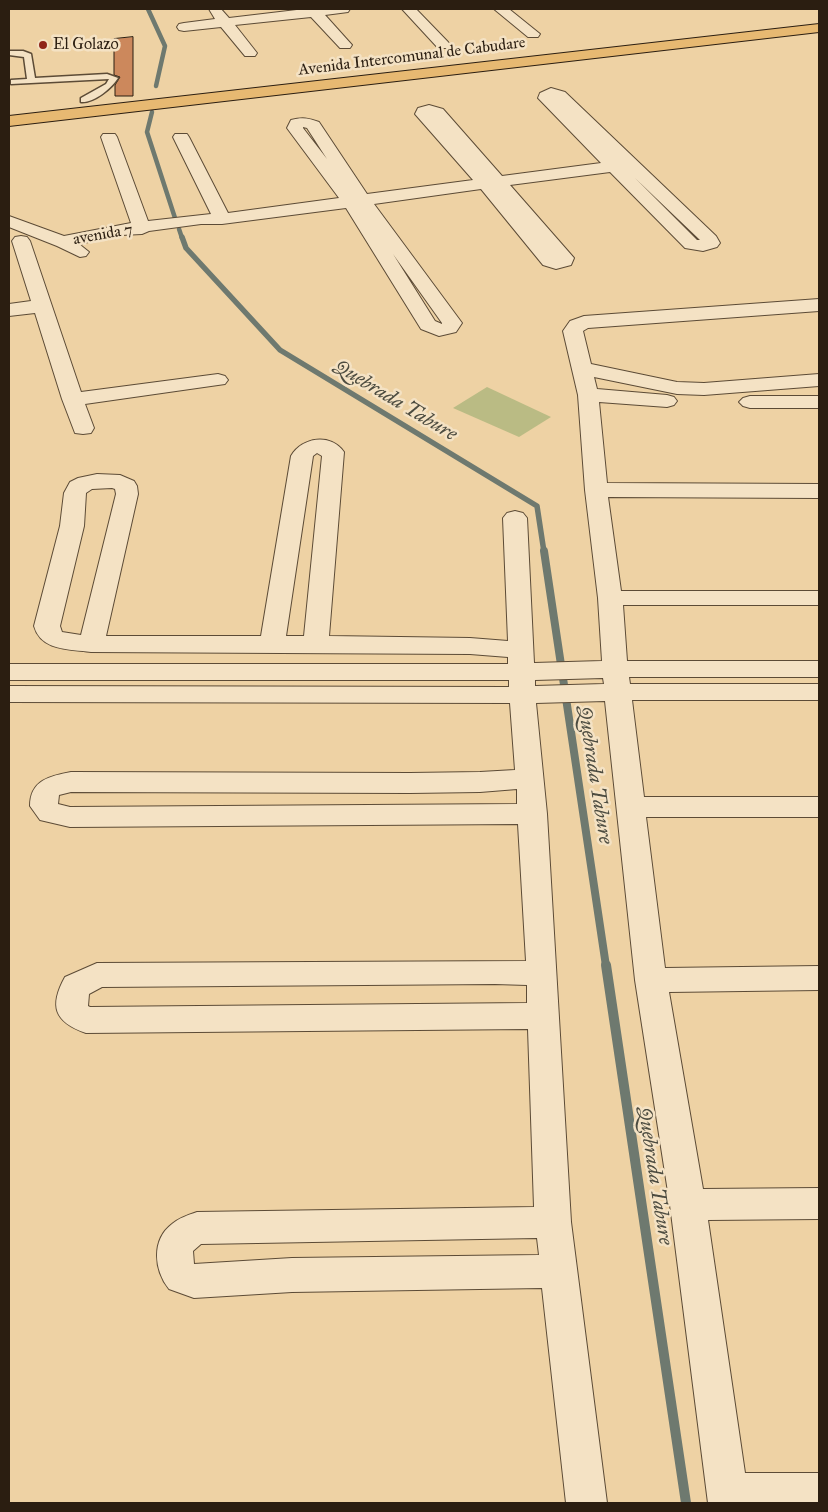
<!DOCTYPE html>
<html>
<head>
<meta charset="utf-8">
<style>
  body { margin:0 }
  #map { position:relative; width:828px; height:1512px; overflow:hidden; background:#eed2a4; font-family:"IM FELL Great Primer",serif }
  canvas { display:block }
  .frame { position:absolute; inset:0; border:10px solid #2b1e11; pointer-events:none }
</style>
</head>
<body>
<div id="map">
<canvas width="828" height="1512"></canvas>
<div class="frame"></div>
</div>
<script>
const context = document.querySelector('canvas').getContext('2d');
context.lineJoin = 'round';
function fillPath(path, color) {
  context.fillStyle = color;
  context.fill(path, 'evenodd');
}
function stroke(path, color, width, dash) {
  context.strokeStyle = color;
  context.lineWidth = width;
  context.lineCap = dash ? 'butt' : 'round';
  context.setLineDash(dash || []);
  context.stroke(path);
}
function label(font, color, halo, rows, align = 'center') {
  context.font = font + ' "IM FELL Great Primer",serif';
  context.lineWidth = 5;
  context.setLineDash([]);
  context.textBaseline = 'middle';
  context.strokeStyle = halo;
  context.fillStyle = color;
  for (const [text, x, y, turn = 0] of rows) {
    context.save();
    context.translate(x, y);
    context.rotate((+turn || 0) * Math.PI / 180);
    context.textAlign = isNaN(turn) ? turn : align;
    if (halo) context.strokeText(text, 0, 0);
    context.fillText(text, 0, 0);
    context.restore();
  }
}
const green = new Path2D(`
  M 487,387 L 551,417 L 519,437 L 453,408 Z`);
const streamFar3 = new Path2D(`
  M 148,9 L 165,46 L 156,86
  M 152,112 L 147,132 L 175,218
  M 179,229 L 182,238`);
const streamFar2 = new Path2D(`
  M 182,237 L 186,248 L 280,350 L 537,506 L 544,552`);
const streamFar1 = new Path2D(`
  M 544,551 L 606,966`);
const stream = new Path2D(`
  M 606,965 L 686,1503`);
const building = new Path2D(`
  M 133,37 L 133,96 L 115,96 L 115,85 L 120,77 L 114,75 L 114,39 Z`);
const service = new Path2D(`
  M 9,51 L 23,51 L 31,54 L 35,78 L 107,74 L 118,78 C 112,88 94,103 81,102 L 81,98 L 106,84 L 109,79 L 11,84 L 11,80 L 27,79 L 24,57 L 9,55 Z`);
const minor = new Path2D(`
  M 209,9 L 221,9 L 229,18 L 305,9 L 350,9 L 348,12 L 325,15 L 352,45 L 350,48 L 340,48 L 311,17 L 235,25 L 257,53 L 255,56 L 245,56 L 221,27 L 184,31 L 179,30 L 177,27 L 179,24 L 184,23 L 215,19 Z
  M 402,9 L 416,9 L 448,42 L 450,45 L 448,48 L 438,48 Z
  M 494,9 L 509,9 L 540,34 L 538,37 L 528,37 Z
  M 551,88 L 565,92 L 716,236 L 720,243 L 717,247 L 703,251 L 685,248 L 610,172 L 510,185 L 574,258 L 571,265 L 556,269 L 543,265 L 481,189 L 374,204 L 462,323 L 456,332 L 439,336 L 421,329 L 346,208 L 222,224 L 201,224 L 149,231 L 142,234 L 121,235 L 79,244 L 89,252 L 86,256 L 80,257 L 57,246 L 9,227 L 9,216 L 64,236 L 131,223 L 101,137 L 103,134 L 115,134 L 117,137 L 148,221 L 211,214 L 173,137 L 175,134 L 187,134 L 189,137 L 228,213 L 339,198 L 287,128 L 291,120 C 302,117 309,118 319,122 L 367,194 L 473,180 L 415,114 L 418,108 L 429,105 L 443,109 L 502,176 L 601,163 L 538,98 L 540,93 ZM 303,127 L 307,128 L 327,159 L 303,128 ZM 635,178 L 700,240 L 697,240 ZM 393,254 L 442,323 L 442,324 L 435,321 Z
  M 21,236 L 27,237 L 30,241 L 81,392 L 218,374 L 225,376 L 228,380 L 225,384 L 85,404 L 94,428 L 91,433 L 83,434 L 75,433 L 62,399 L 35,313 L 9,316 L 9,304 L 31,301 L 12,241 L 15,237 Z
  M 819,299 L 819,311 L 588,328 L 583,331 L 591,364 L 677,382 L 704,383 L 819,374 L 819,386 L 704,395 L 677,394 L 594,377 L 597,389 L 667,395 L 674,397 L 677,401 L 674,405 L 667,407 L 599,402 L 607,483 L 819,484 L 819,498 L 608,497 L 621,591 L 819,591 L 819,605 L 623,605 L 627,661 L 819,661 L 819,677 L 629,677 L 630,684 L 819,684 L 819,700 L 632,700 L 644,797 L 819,797 L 819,817 L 646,817 L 665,968 L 819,966 L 819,990 L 669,992 L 703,1189 L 819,1188 L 819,1219 L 708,1220 L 745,1473 L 819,1473 L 819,1503 L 708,1503 L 670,1205 L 635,980 L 605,701 L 536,703 L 547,814 L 571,1222 L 607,1503 L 566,1503 L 542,1288 L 292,1292 L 194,1298 L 169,1289 C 154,1270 151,1240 172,1224 C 179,1218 188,1215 197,1212 L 534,1207 L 528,1029 L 86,1033 C 54,1022 49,1006 65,977 L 97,963 L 526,961 L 518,824 L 70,827 L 40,820 L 30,806 C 30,780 50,776 71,772 L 410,773 L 480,772 L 515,770 L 510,703 L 9,702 L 9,686 L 509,687 L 509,680 L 9,680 L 9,664 L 508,664 L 508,657 L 470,654 L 91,652 C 69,649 41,651 34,626 L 60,526 L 64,493 L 70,482 L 78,478 L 97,474 L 120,475 L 134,481 L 137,486 L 138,494 L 106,636 L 261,636 L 291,456 C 302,437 331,433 344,452 L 329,636 L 470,638 L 508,641 L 503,518 L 507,513 L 515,511 L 523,513 L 527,518 L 534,663 L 602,661 L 598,598 L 585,490 L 578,395 L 563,331 L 570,321 L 584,316 ZM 317,453 L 322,456 L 304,636 L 286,636 L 313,456 ZM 112,488 L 115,489 L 116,494 L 81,635 L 62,632 L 60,626 L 84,526 L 86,493 L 92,489 ZM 603,678 L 604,684 L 535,686 L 535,680 ZM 517,789 L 517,804 L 70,807 L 58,804 L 59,795 L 71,792 L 410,793 L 480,792 ZM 495,984 L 527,985 L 527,1003 L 90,1007 L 88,1006 L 89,994 L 102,987 ZM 537,1238 L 539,1255 L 292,1258 L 194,1264 L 193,1251 L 201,1244 Z
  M 750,396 L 819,396 L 819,408 L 750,408 L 743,406 L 739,402 L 743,398 Z`);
const trunk = new Path2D(`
  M 819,24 L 819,32 L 9,126 L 9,116 Z`);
const markers = [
  [43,45,5,"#8f2418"]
];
const farPoinames = [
  ["El Golazo",53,45]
];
const farStreetnames = [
  ["Avenida Intercomunal de Cabudare",412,57,-7],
  ["avenida 7",103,235,-10]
];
const waterNames = [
  ["Quebrada Tabure",395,401,31],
  ["Quebrada Tabure",594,775,81],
  ["Quebrada Tabure",654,1176,81]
];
fillPath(green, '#babb84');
stroke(streamFar3, '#6e796f', 4.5);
stroke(streamFar2, '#6e796f', 5.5);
stroke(streamFar1, '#6e796f', 8);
stroke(stream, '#6e796f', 10);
fillPath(building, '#cc885c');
stroke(building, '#2b1e11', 1);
stroke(service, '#5c4b36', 3);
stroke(minor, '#5c4b36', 2);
stroke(trunk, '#2b1e11', 2);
fillPath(service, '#f4e2c4');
fillPath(minor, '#f4e2c4');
fillPath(trunk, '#e7b972');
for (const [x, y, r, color] of markers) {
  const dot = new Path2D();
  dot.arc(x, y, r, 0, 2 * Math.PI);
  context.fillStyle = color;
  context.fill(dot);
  stroke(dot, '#f4e2c4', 2);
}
label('16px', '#2b1e11', '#f4e2c4', farPoinames, 'left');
label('16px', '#2b1e11', '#f4e2c4', farStreetnames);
label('italic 20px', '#4d4c40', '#f4e2c4', waterNames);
</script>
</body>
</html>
